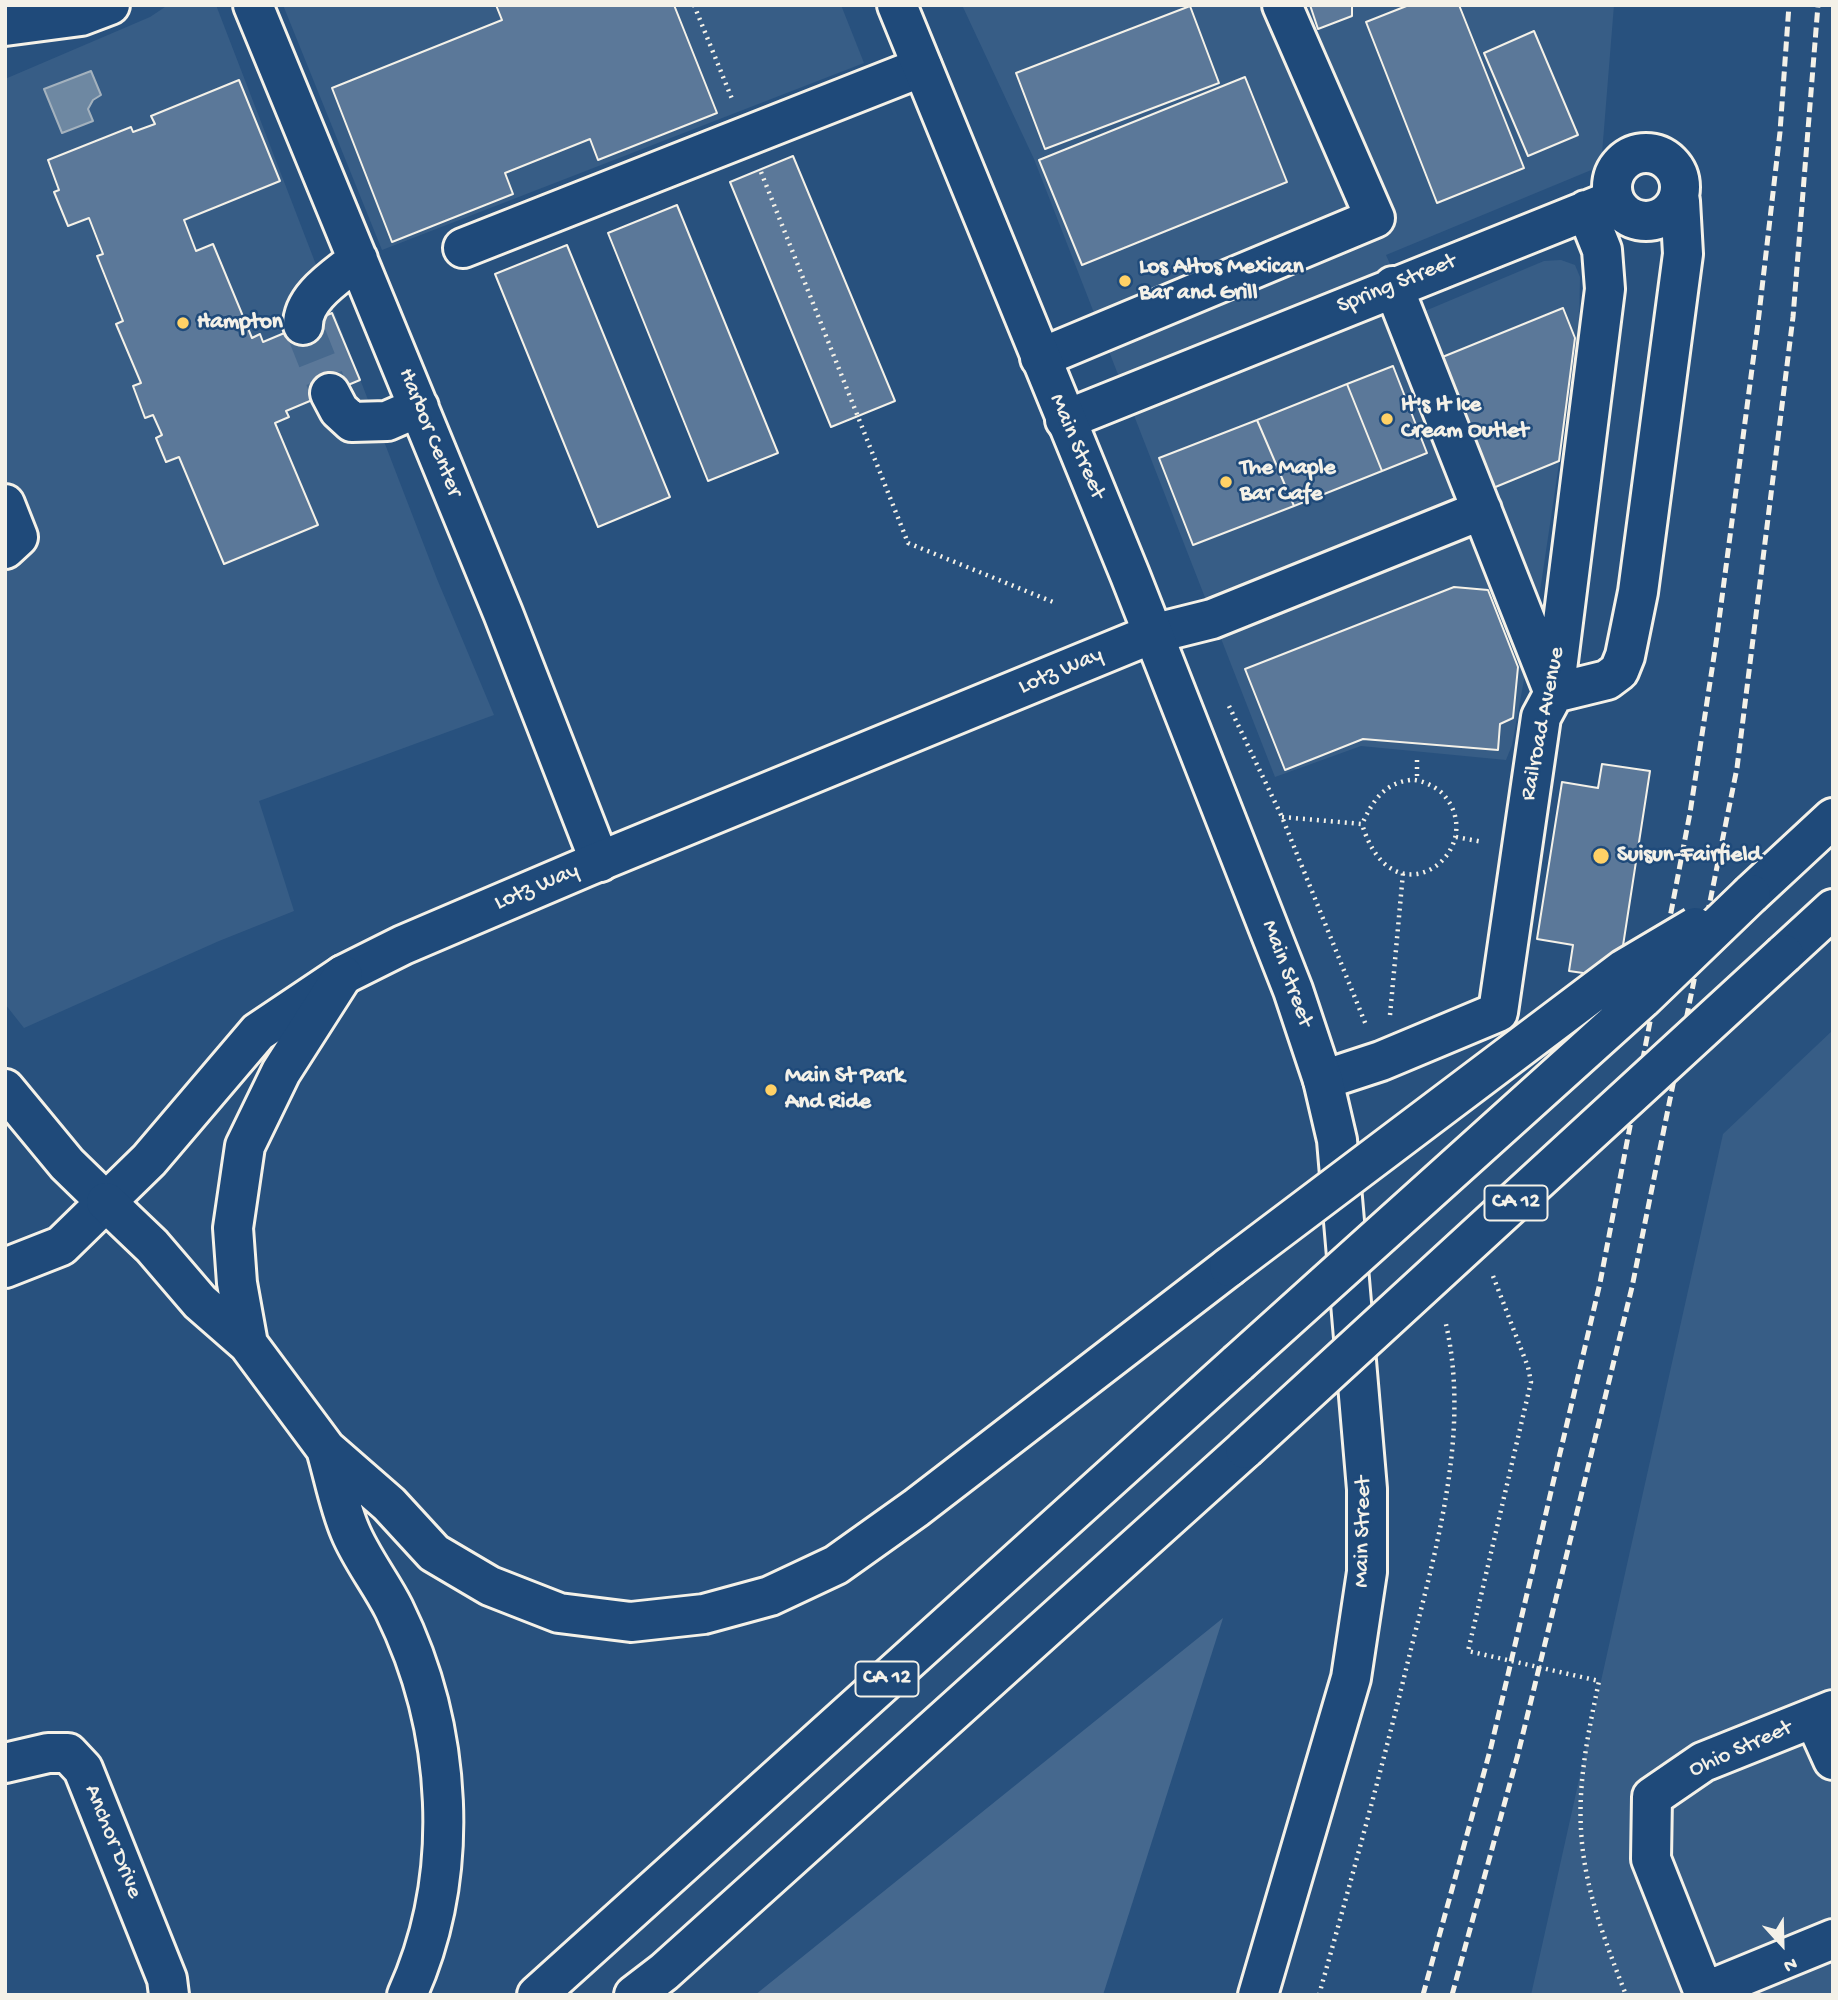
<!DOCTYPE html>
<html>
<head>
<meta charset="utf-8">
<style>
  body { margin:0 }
  #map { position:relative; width:1838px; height:2000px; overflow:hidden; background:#28517e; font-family:"Gochi Hand",sans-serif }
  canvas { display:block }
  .frame { position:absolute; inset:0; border:7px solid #f4f1e8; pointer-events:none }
  .north { position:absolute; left:1747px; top:1909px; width:70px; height:70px; -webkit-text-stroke:5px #1f4a7a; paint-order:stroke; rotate:158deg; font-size:19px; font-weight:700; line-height:28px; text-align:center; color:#f4f1e8 }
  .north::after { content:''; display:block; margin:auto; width:24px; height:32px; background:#f4f1e8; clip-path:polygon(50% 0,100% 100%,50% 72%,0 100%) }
</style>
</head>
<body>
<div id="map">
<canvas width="1838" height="2000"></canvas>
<div class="frame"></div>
<div class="north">N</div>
</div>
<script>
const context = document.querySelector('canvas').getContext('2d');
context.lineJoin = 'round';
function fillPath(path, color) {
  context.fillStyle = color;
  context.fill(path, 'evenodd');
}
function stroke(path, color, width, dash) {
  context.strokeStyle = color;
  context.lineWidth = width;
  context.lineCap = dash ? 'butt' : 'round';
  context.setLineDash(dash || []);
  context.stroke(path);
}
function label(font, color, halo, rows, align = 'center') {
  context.font = font + ' "Gochi Hand",sans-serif';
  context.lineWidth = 5;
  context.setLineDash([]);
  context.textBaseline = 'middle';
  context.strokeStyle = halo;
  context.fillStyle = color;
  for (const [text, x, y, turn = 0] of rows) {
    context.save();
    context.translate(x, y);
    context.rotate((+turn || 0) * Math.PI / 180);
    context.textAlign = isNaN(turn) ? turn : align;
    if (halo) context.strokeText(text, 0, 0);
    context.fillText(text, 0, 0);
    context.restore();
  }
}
const built = new Path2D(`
  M 168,5 L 216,5 L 437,579 L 494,715 L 259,801 L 294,911 L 219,941 L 24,1028 L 5,1004 L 5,79 L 150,17 Z
  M 283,5 L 841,5 L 864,63 L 382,250 Z
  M 962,5 L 1614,5 L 1601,166 L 1386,255 L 1413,316 L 1544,261 L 1561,260 L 1575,265 L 1580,277 L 1579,329 L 1539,598 L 1512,745 L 1506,760 L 1361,746 L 1275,777 L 1034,159 Z
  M 1833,1030 L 1833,1995 L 1531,1995 L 1723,1134 Z`);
const green = new Path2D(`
  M 1223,1618 L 1103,1995 L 755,1995 Z`);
const water = new Path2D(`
  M 91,71 L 101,95 L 93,100 L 88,109 L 93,121 L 62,133 L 44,89 Z`);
const building = new Path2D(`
  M 496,5 L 674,5 L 717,113 L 598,160 L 590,139 L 505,173 L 513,194 L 392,242 L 332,88 L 502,20 Z
  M 1310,5 L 1352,5 L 1352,16 L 1318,29 Z
  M 1409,5 L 1459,5 L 1524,168 L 1437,203 L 1366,22 Z
  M 1190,6 L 1219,83 L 1045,149 L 1016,73 Z
  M 1534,31 L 1578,135 L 1528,156 L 1484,53 Z
  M 1245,77 L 1287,182 L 1082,265 L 1039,160 Z
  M 239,80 L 280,181 L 184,220 L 196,251 L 213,244 L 252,338 L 260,334 L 263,342 L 332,313 L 360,380 L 286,411 L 289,417 L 275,423 L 318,525 L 224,564 L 179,457 L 166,462 L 156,438 L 162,435 L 153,415 L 145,418 L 133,386 L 141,383 L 116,324 L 123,321 L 97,256 L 103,254 L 89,218 L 68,226 L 54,192 L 59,190 L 48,160 L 131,127 L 133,132 L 155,124 L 151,116 Z
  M 793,156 L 895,401 L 831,427 L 730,182 Z
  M 677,205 L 778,453 L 708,481 L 608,233 Z
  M 567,245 L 670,497 L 598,527 L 495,274 Z
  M 1563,308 L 1575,338 L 1559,461 L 1493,488 L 1440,358 Z
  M 1393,366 L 1427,453 L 1382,471 L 1347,384 Z
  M 1347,384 L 1382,471 L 1294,506 L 1257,420 Z
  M 1257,420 L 1294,506 L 1193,545 L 1159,458 Z
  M 1454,587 L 1488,590 L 1518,667 L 1513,718 L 1500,724 L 1498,750 L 1363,739 L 1285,770 L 1245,669 Z
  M 1602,764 L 1650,771 L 1618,978 L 1569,971 L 1573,945 L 1537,939 L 1562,782 L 1598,788 Z`);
const minorTunnel = new Path2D(`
  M 303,325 L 330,393`);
const path = new Path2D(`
  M 694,5 L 732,99
  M 761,172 L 908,543 L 1053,602
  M 1229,706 L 1282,817 L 1366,1025
  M 1417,760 L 1417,779
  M 1282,817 L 1362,824 C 1393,927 1492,849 1443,794 C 1435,786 1420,779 1410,780 C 1383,784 1373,801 1362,824
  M 1456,837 L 1483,842
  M 1390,1015 L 1403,873
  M 1319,1995 C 1350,1884 1381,1773 1408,1661 C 1435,1552 1472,1432 1445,1320`);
const minor = new Path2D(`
  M 253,5 L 503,613 L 600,862
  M 5,26 L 81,16 L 110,5
  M1612 187a34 34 0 1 1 68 0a34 34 0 1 1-68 0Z
  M 463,248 L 922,67
  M 1393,286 L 1552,688
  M 303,325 C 303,296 338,276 358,259
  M 1040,358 L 1375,218 L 1282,5
  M 330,393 L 339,410 L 352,422 L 387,421 L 419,407
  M 1065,420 L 1613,200
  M 5,504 L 18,537 L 5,549
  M 1152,634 L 1212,619 L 1482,510
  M 1554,693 L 1607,680 L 1619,671 L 1625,656 L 1638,592 L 1683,254 L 1680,201
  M 1323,1080 L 1381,1061 L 1498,1012 L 1541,717 L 1554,693 L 1605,289 L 1602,250 L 1586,210
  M 5,1089 L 67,1164 L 106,1202 L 61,1246 L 5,1268
  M 1814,1718 L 1833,1760
  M 5,1763 L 48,1753 L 68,1753 L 83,1769 L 167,1979 L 169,1995
  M 1704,1992 L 1833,1939
  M 1705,1995 L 1651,1859 L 1652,1797 L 1703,1762 L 1833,1710`);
const major = new Path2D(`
  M 897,5 L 1130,575 L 1293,990 L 1323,1080 L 1337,1140 L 1367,1489 L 1367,1572 L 1351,1678 L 1258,1995
  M 106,1202 L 149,1160 L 258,1032 L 343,975 L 403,945 L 588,866 L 1152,634`);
const highway = new Path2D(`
  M 1751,894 L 1833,818
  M 1784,954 L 1833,909
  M 106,1202 L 152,1246 L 200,1302 L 248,1344 L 326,1449 L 389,1504 L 434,1553 L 490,1586 L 559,1613 L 631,1622 L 704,1614 L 770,1596 L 836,1565 L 916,1508 L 1229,1267
  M 248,1344 L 237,1283 L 233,1228 L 245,1146 L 281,1072 L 343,975
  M 326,1449 C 334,1476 339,1505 350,1531 C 361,1558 381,1583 394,1609 C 452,1727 462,1874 407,1995
  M 537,1995 L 1238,1363
  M 634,1995 L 664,1972 L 1245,1449`);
const rail = new Path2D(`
  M 1423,1995 L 1491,1747 L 1600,1283 L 1690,813 L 1716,643 L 1758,323 L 1780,132 L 1789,5
  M 1452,1995 L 1518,1754 L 1632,1287 L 1737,768 L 1793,317 L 1818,5`);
const pathBridge = new Path2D(`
  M 1493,1276 L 1528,1367 L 1531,1382 L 1468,1651 L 1599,1681 C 1589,1729 1578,1780 1581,1830 C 1584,1888 1605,1941 1626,1995`);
const highwayBridge = new Path2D(`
  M 1229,1267 L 1624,969 L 1695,927
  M 1238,1363 L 1642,999 L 1751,894
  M 1245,1449 L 1784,954`);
const markers = [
  [1125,281,7,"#ffd166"],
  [183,323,7,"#ffd166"],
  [1387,419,7,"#ffd166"],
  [1226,482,7,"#ffd166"],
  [1601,856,9,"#ffd166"],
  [771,1090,7,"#ffd166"]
];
const shields = [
  [1516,1203,63],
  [887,1679,63]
];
const shieldNames = [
  ["CA 12",1516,1203],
  ["CA 12",887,1679]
];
const poiNames = [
  ["Los Altos Mexican",1139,268],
  ["Bar and Grill",1139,294],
  ["Hampton",197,323],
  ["It's It Ice",1401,406],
  ["Cream Outlet",1401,432],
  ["The Maple",1240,469],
  ["Bar Cafe",1240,495],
  ["Suisun-Fairfield",1617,856],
  ["Main St Park",785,1077],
  ["And Ride",785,1103]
];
const streetNames = [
  ["Spring Street",1397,285,-22],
  ["Harbor Center",429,433,68],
  ["Main Street",1076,447,67],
  ["Lotz Way",1061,672,-23],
  ["Railroad Avenue",1544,724,-79],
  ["Lotz Way",537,888,-23],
  ["Main Street",1286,974,70],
  ["Main Street",1364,1532,-89],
  ["Ohio Street",1741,1750,-24],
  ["Anchor Drive",112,1842,68]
];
fillPath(built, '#375d86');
fillPath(green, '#45688e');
fillPath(water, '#6e88a2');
stroke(water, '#a4b2be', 2);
fillPath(building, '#5b7899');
stroke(building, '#f4f1e8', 2);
stroke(minorTunnel, '#47698e', 38, [38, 19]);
stroke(minor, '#f4f1e8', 44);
stroke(major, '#f4f1e8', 44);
stroke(highway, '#f4f1e8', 44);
stroke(path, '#f4f1e8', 4.5, [2, 5]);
stroke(minor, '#1f4a7a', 38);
stroke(major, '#1f4a7a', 38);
stroke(highway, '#1f4a7a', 38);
stroke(rail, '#f4f1e8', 5, [10, 5]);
stroke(highwayBridge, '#f4f1e8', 44, []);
stroke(pathBridge, '#f4f1e8', 4.5, [2, 5]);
stroke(highwayBridge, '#1f4a7a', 38);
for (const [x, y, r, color] of markers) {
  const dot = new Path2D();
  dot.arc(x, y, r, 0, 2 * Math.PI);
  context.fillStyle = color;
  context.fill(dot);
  stroke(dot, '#1f4a7a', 2.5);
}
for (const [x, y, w] of shields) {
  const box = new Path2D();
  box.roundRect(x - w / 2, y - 17.5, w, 35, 5);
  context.fillStyle = '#1f4a7a';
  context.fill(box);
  stroke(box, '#f4f1e8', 2);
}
label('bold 21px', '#f4f1e8', null, shieldNames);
label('bold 23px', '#f4f1e8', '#1f4a7a', poiNames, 'left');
label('23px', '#f4f1e8', '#1f4a7a', streetNames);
</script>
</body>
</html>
